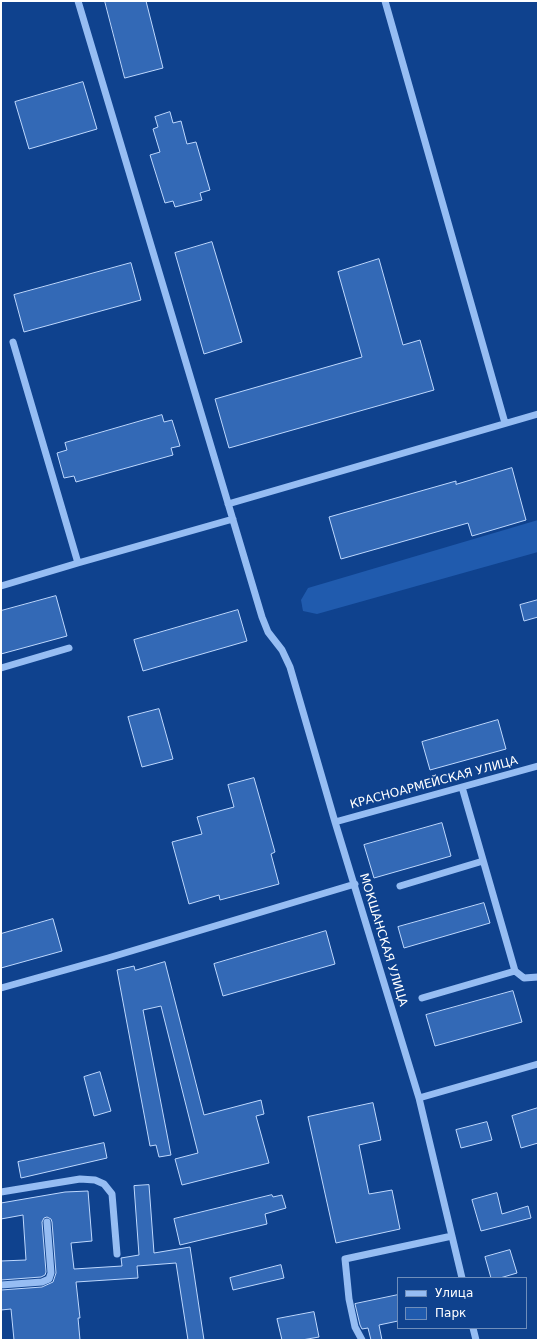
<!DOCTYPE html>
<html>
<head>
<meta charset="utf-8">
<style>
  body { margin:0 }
  #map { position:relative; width:539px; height:1341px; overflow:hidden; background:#0f428e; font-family:"DejaVu Sans",sans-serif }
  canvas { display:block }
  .frame { position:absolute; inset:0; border:2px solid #fff; pointer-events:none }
  .legend { position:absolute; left:397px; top:1277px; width:130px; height:52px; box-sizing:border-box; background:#0f428e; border:1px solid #6f8ebb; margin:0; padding:5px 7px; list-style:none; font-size:12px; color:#fff }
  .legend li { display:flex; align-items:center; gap:8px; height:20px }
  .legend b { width:20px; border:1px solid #6f8ebb }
</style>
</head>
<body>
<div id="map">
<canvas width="539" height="1341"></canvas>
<div class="frame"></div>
<ul class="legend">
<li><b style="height:5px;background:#96bdf3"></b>Улица</li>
<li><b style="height:11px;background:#205bae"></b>Парк</li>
</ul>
</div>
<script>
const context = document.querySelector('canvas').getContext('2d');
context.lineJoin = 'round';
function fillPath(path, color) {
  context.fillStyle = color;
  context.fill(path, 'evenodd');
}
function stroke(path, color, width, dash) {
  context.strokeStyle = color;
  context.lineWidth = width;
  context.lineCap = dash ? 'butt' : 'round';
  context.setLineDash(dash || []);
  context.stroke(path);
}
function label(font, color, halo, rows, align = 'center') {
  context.font = font + ' "DejaVu Sans",sans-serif';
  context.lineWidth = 3;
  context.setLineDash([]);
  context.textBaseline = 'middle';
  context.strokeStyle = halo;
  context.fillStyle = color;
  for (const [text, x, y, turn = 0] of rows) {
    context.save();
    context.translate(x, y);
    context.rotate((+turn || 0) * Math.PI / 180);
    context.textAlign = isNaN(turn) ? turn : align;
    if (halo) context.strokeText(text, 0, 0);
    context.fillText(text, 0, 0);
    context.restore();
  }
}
const green = new Path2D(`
  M 538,520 L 538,552 L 317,614 L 303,611 L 301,600 L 308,588 Z`);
const building = new Path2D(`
  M 105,1 L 146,1 L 163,68 L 125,78 Z
  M 83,82 L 97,129 L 29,149 L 15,102 Z
  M 170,112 L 173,123 L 181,121 L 187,144 L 196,142 L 210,190 L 200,193 L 202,200 L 175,207 L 173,201 L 165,203 L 150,155 L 160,152 L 153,129 L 158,127 L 155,117 Z
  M 212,242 L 242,342 L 204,354 L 175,253 Z
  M 379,259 L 403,345 L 420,340 L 434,390 L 229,448 L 215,399 L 362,357 L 338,272 Z
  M 131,263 L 141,300 L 24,332 L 14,295 Z
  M 162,415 L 164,422 L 172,420 L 180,446 L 171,448 L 173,455 L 76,482 L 74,476 L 64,478 L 57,453 L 67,450 L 65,443 Z
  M 512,468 L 526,520 L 472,536 L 468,523 L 341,559 L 329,517 L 456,481 L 456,484 Z
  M 56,596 L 67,636 L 1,654 L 1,611 Z
  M 538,600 L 538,617 L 524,621 L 520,605 Z
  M 238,610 L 247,641 L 143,671 L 134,640 Z
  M 159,709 L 173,759 L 142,767 L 128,717 Z
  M 498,720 L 506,749 L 430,770 L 422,742 Z
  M 254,778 L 275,852 L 271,854 L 279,884 L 220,900 L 219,895 L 189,904 L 172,842 L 202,834 L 197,817 L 234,807 L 228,785 Z
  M 442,823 L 451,856 L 374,878 L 364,845 Z
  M 484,903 L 490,923 L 404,948 L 398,927 Z
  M 53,919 L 62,951 L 1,968 L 1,934 Z
  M 326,931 L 335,964 L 223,996 L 214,964 Z
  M 165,962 L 204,1115 L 261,1100 L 264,1114 L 256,1116 L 269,1163 L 182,1185 L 175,1159 L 198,1153 L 161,1006 L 143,1010 L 171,1155 L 159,1157 L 156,1145 L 150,1146 L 117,970 L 134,966 L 135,970 Z
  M 513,991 L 522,1022 L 435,1046 L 426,1015 Z
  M 100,1072 L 111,1111 L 94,1116 L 84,1077 Z
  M 373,1103 L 381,1140 L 359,1145 L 369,1194 L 392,1190 L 400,1229 L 336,1243 L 308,1117 Z
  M 538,1108 L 538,1143 L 521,1148 L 512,1116 Z
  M 487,1122 L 492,1140 L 461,1148 L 456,1130 Z
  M 104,1143 L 107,1158 L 21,1178 L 18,1162 Z
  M 149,1185 L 154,1253 L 190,1247 L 204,1340 L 188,1340 L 176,1263 L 137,1266 L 138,1278 L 76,1282 L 80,1318 L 78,1318 L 80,1340 L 14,1340 L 11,1309 L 1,1310 L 1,1290 L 42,1287 L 53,1282 L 56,1273 L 52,1222 L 51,1219 L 47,1217 L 44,1218 L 42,1222 L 46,1272 L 45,1275 L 41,1277 L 1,1280 L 1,1261 L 26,1260 L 23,1215 L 1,1219 L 1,1203 L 65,1192 L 88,1191 L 92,1241 L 71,1243 L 74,1269 L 122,1266 L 121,1258 L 139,1255 L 134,1186 Z
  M 497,1193 L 502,1214 L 528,1206 L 531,1218 L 481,1231 L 472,1200 Z
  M 272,1195 L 273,1197 L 282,1195 L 286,1208 L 265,1214 L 267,1224 L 180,1245 L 174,1219 Z
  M 510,1250 L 517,1273 L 500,1278 L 491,1278 L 485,1257 Z
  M 281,1265 L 284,1278 L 233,1290 L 230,1278 Z
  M 398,1295 L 398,1321 L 379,1325 L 382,1340 L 371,1340 L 368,1328 L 362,1329 L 360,1325 L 355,1304 Z
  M 314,1312 L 319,1337 L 302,1340 L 282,1340 L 277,1319 Z`);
const minor = new Path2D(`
  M 78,1 L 262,617 L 268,632 L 282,650 L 290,667 L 335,822 L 419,1098 L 462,1278
  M 385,1 L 505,423
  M 13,342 L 78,563 L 233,519
  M 228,504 L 538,414
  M 1,586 L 78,563
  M 1,668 L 69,648
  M 462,787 L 515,971 L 524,978 L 538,977
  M 335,822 L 538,766
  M 400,886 L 483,861
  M 1,988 L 108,958 L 355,884
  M 422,998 L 515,971
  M 419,1098 L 538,1064
  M 1,1192 L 80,1179 L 95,1180 L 104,1184 L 112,1194 L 117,1254
  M 1,1285 L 42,1282 L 49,1279 L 51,1273 L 47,1222
  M 473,1328 L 476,1340
  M 362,1340 L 355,1327 L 349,1299 L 345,1259 L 452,1236`);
const streetNames = [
  ["КРАСНОАРМЕЙСКАЯ УЛИЦА",434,783,-15],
  ["МОКШАНСКАЯ УЛИЦА",383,940,73]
];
fillPath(green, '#205bae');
fillPath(building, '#3369b6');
stroke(building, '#bed8fe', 1);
stroke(minor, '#96bdf3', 7);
label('12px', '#fff', '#0f428e', streetNames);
</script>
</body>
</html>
